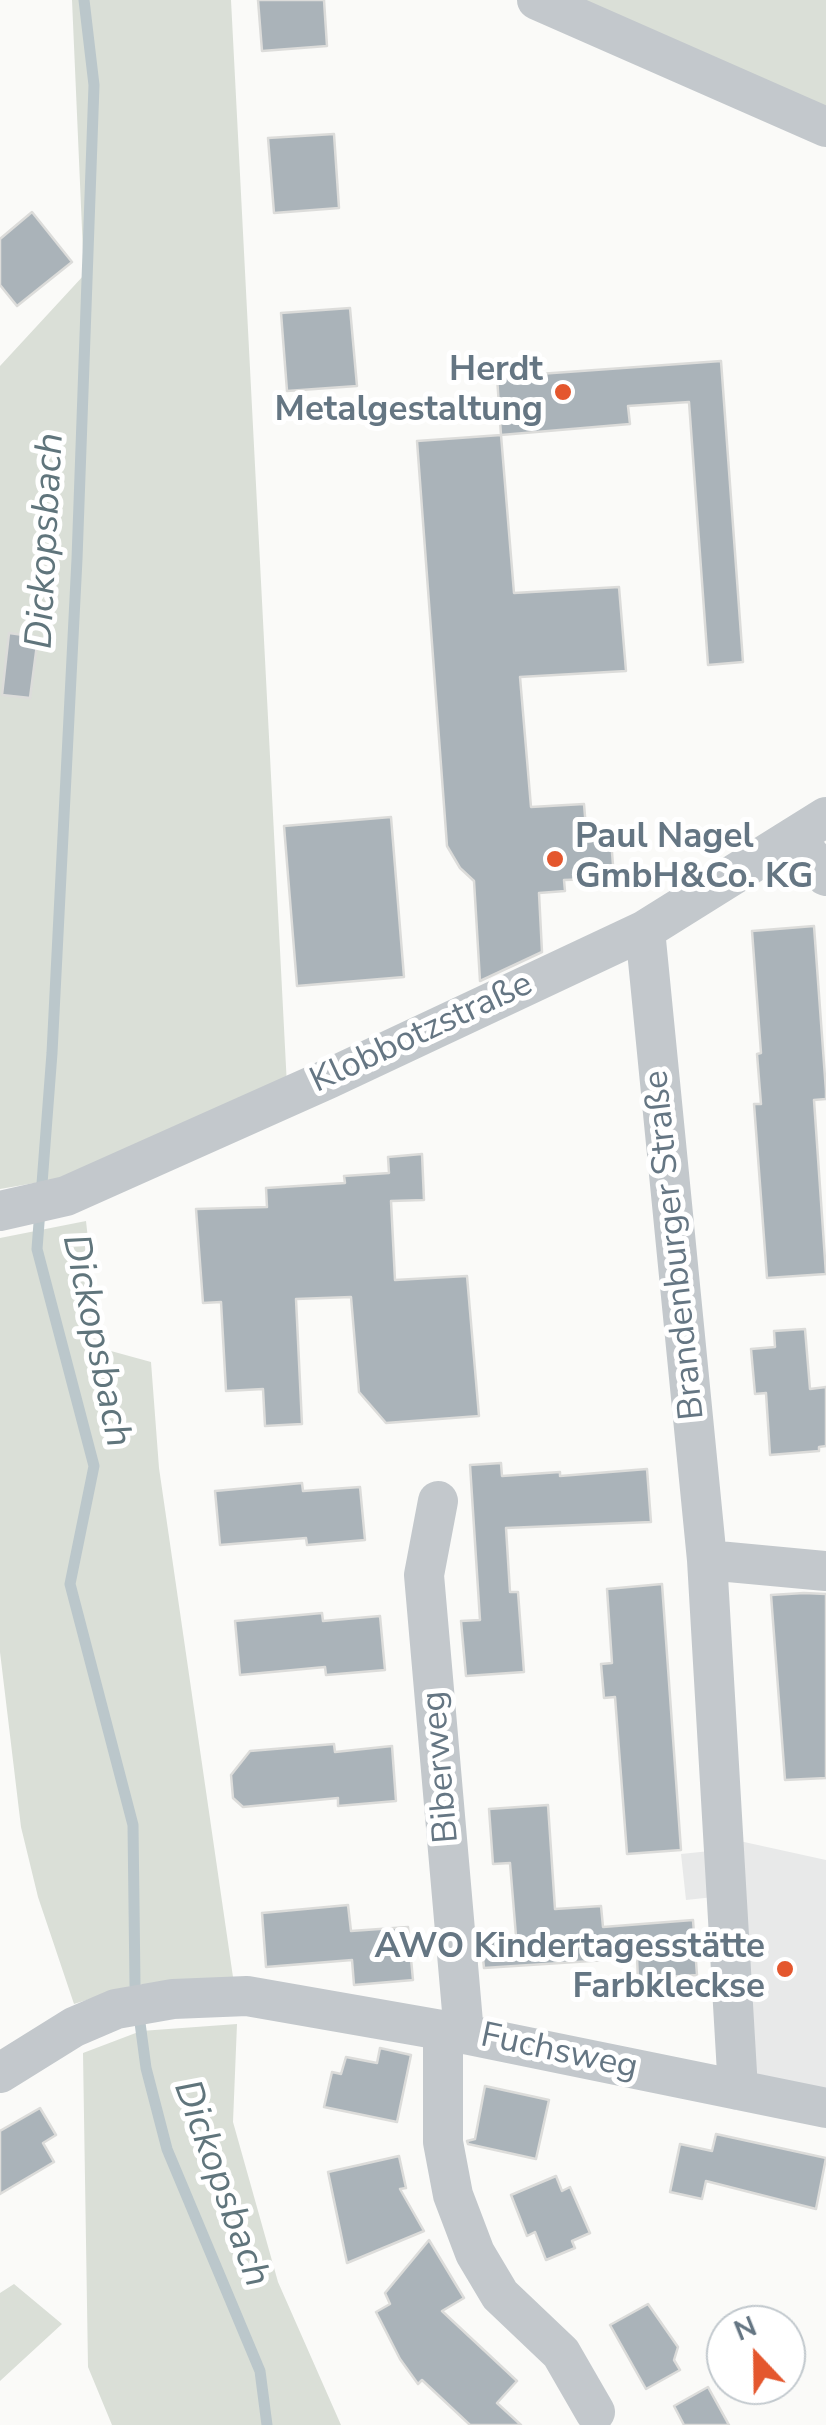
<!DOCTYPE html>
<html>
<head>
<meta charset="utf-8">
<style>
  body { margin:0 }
  #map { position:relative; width:826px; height:2425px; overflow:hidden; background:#fafaf8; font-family:"Nunito Sans",sans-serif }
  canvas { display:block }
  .north { position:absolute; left:706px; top:2305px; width:100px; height:100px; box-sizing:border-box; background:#fff; border:2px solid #c1c8cd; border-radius:50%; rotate:338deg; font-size:28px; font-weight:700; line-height:40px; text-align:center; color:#657683 }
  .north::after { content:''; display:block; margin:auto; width:35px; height:45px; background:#e4572e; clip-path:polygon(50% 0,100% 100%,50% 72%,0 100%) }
</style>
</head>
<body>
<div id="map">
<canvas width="826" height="2425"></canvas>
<div class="north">N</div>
</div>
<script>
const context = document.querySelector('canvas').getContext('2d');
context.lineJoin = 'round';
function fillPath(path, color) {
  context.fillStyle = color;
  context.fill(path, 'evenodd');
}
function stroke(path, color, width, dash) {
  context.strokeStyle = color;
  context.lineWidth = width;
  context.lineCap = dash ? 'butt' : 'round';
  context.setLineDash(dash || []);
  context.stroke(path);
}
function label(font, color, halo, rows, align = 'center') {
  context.font = font + ' "Nunito Sans",sans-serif';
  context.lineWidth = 10;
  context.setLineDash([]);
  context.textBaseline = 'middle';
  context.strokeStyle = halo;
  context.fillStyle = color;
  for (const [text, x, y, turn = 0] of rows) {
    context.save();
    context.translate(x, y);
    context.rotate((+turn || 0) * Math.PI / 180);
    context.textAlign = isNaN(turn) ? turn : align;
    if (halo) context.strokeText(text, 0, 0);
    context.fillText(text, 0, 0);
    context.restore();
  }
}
const built = new Path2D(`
  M 735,1840 L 826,1860 L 826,2092 L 752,2077 Z
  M 710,1851 L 714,1897 L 686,1900 L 681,1854 Z`);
const green = new Path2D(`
  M 72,0 L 231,0 L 287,1086 L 75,1176 L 0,1189 L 0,366 L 84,275 Z
  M 578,0 L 826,0 L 826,106 Z
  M 86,1221 L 100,1348 L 151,1362 L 159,1468 L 233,1977 L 135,1985 L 74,2004 L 38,1897 L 21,1827 L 0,1652 L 0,1238 Z
  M 237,2024 L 233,2122 L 278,2282 L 341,2425 L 112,2425 L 88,2367 L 83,2053 L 141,2031 Z
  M 14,2284 L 62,2324 L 0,2381 L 0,2293 Z`);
const stream = new Path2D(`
  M 84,0 L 94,85 L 77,559 L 52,1053 L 37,1249 L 94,1466 L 70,1584 L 133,1825 L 135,1985 L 146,2068 L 167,2149 L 260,2371 L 267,2425`);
const building = new Path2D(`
  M 258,0 L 324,0 L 327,46 L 262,51 Z
  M 334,134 L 339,208 L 274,213 L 268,138 Z
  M 32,212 L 72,262 L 17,306 L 0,285 L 0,239 Z
  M 350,308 L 357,386 L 287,391 L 281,313 Z
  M 721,361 L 743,662 L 708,665 L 689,402 L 628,406 L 630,424 L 501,435 L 497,377 Z
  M 501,435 L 514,593 L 619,587 L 626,671 L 520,677 L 531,807 L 584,804 L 586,828 L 610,827 L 613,865 L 589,866 L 590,879 L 564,880 L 565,891 L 539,893 L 542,952 L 480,981 L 474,881 L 460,868 L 447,846 L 417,441 Z
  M 9,633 L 38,637 L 30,698 L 2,695 Z
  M 391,817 L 404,977 L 297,986 L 284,826 Z
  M 814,926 L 826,1091 L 826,1099 L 814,1100 L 826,1274 L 767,1278 L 754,1104 L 761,1104 L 757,1054 L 761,1053 L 752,931 Z
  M 422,1154 L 424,1200 L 391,1201 L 395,1280 L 467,1276 L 479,1416 L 386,1423 L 359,1392 L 351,1297 L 296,1299 L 302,1424 L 265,1426 L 263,1389 L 226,1391 L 221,1302 L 203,1303 L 196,1209 L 267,1207 L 266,1188 L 345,1183 L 344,1176 L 389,1173 L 388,1157 Z
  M 805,1329 L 810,1389 L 826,1387 L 826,1446 L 819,1447 L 819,1451 L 770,1455 L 766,1393 L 755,1394 L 751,1349 L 775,1347 L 774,1331 Z
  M 501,1463 L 502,1476 L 560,1472 L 560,1476 L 647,1469 L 651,1522 L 506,1528 L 510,1592 L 518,1592 L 524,1672 L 466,1676 L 461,1621 L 480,1620 L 470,1465 Z
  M 302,1483 L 303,1491 L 360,1487 L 365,1540 L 307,1545 L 306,1538 L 220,1545 L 215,1491 Z
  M 662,1584 L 681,1850 L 627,1854 L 615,1697 L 604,1698 L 601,1664 L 612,1663 L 607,1589 Z
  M 804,1593 L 826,1594 L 826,1778 L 785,1780 L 771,1595 Z
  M 322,1613 L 323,1621 L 380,1616 L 385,1670 L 326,1675 L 325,1667 L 240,1675 L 235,1621 Z
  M 334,1744 L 335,1752 L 392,1746 L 396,1801 L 338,1806 L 338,1798 L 243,1807 L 233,1798 L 231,1775 L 250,1751 Z
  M 548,1805 L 555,1909 L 601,1906 L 603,1927 L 693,1920 L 697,1975 L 638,1979 L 637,1958 L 484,1968 L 481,1939 L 516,1936 L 510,1863 L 493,1864 L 489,1809 Z
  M 348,1905 L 351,1931 L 408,1927 L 413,1980 L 354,1985 L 352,1960 L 266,1967 L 262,1913 Z
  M 380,2048 L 411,2055 L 397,2122 L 324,2107 L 332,2072 L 341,2074 L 346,2057 L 377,2063 Z
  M 485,2086 L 549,2100 L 536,2159 L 468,2144 L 467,2141 L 475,2139 Z
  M 40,2108 L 56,2135 L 43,2143 L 54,2162 L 0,2194 L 0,2131 Z
  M 716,2134 L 826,2158 L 816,2209 L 706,2181 L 702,2199 L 670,2192 L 680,2144 L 712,2151 Z
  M 399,2156 L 406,2188 L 400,2189 L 424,2231 L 347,2263 L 328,2172 Z
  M 556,2176 L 562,2191 L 570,2187 L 590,2233 L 572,2241 L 575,2248 L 546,2260 L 535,2232 L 527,2236 L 511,2195 Z
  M 429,2240 L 464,2298 L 442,2311 L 517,2381 L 497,2403 L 521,2425 L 470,2425 L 422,2380 L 418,2384 L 400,2359 L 376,2312 L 390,2304 L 385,2293 Z
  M 648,2304 L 678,2347 L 674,2360 L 680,2370 L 646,2389 L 610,2325 Z
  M 708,2387 L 729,2425 L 684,2425 L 674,2406 Z`);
const minor = new Path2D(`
  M 537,0 L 826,127
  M 795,838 L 826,876
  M 645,930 L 707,1560 L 738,2090
  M 0,1211 L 66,1196 L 328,1079 L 645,930 L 826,817
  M 438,1501 L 424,1575 L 464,2034
  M 707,1560 L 826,1571
  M 443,2032 L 443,2142 L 453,2195 L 475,2253 L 500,2295 L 561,2353 L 595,2412
  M 0,2073 L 74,2027 L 116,2009 L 173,1999 L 247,1996 L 464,2034 L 826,2108`);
const markers = [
  [563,392,10,"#e4572e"],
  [555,859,10,"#e4572e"],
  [785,1969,10,"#e4572e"]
];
const poiNames = [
  ["Herdt",543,372],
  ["Metalgestaltung",543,412],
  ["Paul Nagel",575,839,"left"],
  ["GmbH&Co. KG",575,879,"left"],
  ["AWO Kindertagesstätte",765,1949],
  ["Farbkleckse",765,1989]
];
const streetNames = [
  ["Klobbotzstraße",422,1034,-25],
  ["Brandenburger Straße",676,1245,-96],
  ["Biberweg",442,1767,-95],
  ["Fuchsweg",559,2053,12]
];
const waterNames = [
  ["Dickopsbach",47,541,-87],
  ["Dickopsbach",95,1341,78],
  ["Dickopsbach",220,2184,70]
];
fillPath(built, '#e8e9e9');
fillPath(green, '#dadfd7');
stroke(stream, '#bbc7cb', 11);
fillPath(building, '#aab3b9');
stroke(building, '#dcdcda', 2.5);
stroke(minor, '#c3c8cc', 40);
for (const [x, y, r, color] of markers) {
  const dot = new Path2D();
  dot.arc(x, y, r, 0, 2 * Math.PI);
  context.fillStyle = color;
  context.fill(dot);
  stroke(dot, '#fff', 4);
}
label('bold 35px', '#657683', '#fff', poiNames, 'right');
label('35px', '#657683', '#fff', streetNames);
label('italic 38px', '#60757c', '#fff', waterNames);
</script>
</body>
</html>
